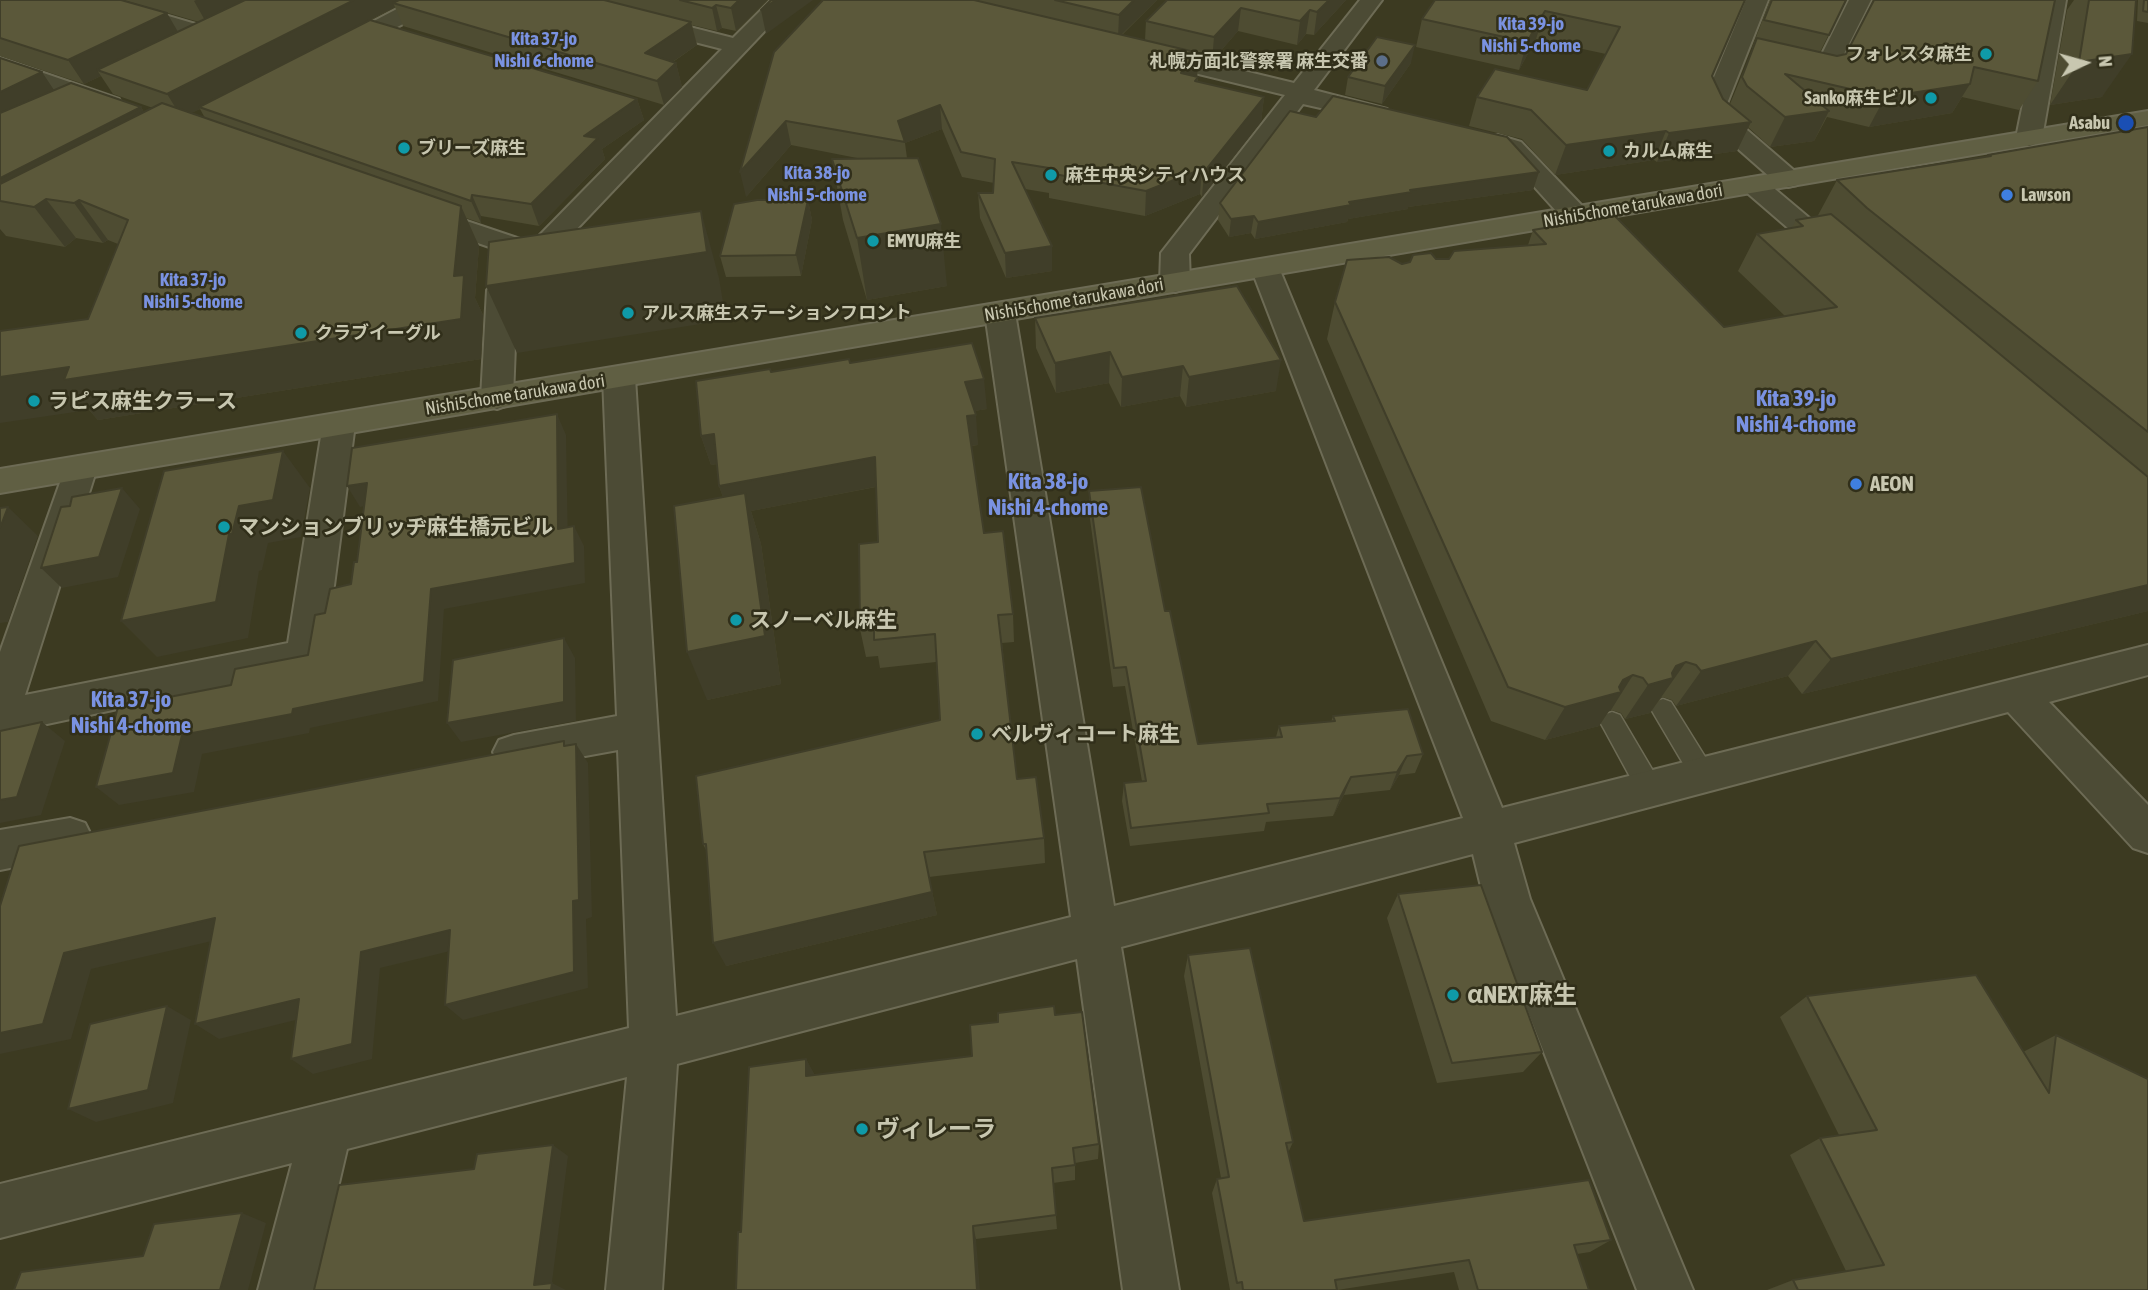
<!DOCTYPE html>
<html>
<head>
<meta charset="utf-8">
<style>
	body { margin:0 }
	#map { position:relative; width:2148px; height:1290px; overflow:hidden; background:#3c3a21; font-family:"Asap Condensed",sans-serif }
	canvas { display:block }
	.north { position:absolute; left:2050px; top:28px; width:70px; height:70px; -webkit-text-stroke:5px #312f1a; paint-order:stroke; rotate:85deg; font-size:19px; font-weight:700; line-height:28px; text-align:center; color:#c8c7b0 }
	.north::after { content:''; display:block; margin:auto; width:24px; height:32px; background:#c8c7b0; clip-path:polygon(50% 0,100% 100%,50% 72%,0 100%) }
</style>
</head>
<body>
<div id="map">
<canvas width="2148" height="1290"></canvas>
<div class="north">N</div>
</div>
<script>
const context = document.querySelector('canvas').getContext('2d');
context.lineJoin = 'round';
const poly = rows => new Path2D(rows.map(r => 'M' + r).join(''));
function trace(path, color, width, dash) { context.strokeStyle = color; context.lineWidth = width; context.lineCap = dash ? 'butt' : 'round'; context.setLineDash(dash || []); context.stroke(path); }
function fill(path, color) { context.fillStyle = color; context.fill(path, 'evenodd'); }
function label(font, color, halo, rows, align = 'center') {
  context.font = font + ' "Asap Condensed","Noto Sans JP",sans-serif'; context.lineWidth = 5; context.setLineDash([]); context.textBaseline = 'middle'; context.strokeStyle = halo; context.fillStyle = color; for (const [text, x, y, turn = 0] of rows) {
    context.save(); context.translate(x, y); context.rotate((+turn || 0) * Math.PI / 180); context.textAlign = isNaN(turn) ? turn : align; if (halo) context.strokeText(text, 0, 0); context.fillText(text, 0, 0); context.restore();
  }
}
const lane = poly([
	[1663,699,1671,702,1712,768,1715,775,1712,782,1703,786,1694,782,1655,716,1651,709,1655,702,1663,699],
	[1612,712,1620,715,1659,781,1662,789,1659,797,1650,800,1641,797,1604,729,1600,722,1604,715,1612,712]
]);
const street = poly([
	[79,0,114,0,216,30,219,35,216,40,208,42,200,40,82,5,79,0],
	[414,0,442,0,439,5,348,53,340,55,332,53,328,48,332,43,414,0],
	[547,0,584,0,733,38,771,0,794,0,517,292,513,398,508,405,497,409,486,405,481,398,487,290,518,257,415,221,411,215,415,209,425,207,532,243,722,49,550,5,547,0],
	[1360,0,1382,0,1314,90,1387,109,1390,114,1387,119,1378,121,1303,104,1189,254,1190,283,1185,289,1175,292,1165,289,1160,283,1161,253,1285,95,1141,60,1137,55,1141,50,1149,48,1294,83,1360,0],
	[1746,0,1768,0,1726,106,1732,117,1797,173,1801,179,1797,185,1788,187,1779,185,1712,126,1702,106,1746,0],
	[1849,0,1871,0,1831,80,1823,82,1787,73,1783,68,1787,63,1795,61,1816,66,1849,0],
	[2044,0,2066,0,2042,138,2038,143,2029,146,2020,143,2016,138,2044,0],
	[0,58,119,99,122,104,119,109,110,111,101,109,0,73,0,58],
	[1498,135,1521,142,1586,210,1590,216,1586,222,1576,224,1566,222,1503,152,1489,148,1485,143,1489,138,1498,135],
	[1754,177,1763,179,1845,248,1849,254,1845,260,1835,263,1825,260,1745,191,1741,185,1745,179,1754,177],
	[1265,259,1275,262,1279,268,1502,808,2148,645,2148,675,2049,702,2148,805,2148,853,2133,848,2008,712,1514,843,1530,899,1693,1290,1637,1290,1484,899,1473,854,1121,947,1179,1290,1123,1290,1077,959,677,1064,662,1290,606,1290,627,1077,347,1149,314,1290,258,1290,292,1163,0,1238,0,1184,629,1028,618,750,514,769,499,764,493,752,499,740,514,735,617,716,603,378,608,371,619,368,630,371,635,378,676,1016,1071,917,985,313,989,307,1000,304,1011,307,1015,313,1114,906,1463,818,1251,268,1255,262,1265,259],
	[339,413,351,416,355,424,325,655,320,666,0,734,0,652,68,460,80,456,92,460,97,468,25,695,288,643,323,424,327,416,339,413],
	[70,818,85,823,92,837,85,851,70,856,0,870,0,830,70,818]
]);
const secondary = poly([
	[2148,111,2148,125,0,493,0,469,2148,111]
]);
const wall = poly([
	[0,0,178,32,199,22,123,0,767,0,736,31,722,28,717,31,692,25,697,45,673,62,676,63,682,87,664,105,403,26,395,7,371,20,637,99,644,120,602,149,605,159,539,226,481,216,481,223,466,218,479,246,475,298,483,315,481,359,98,420,89,410,88,319,118,244,108,240,103,243,76,238,65,247,6,236,0,229,0,58,54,90,141,107,144,112,153,108,113,94,101,76,84,84,0,56],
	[200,109,205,118,191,113],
	[823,0,1157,0,1122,35,1145,40,1146,21,1167,0,1346,0,1314,35,1306,34,1297,45,1238,31,1212,61,1199,57,1197,77,1198,82,1264,97,1261,122,1202,197,1200,194,1145,216,1049,198,1049,193,1025,189,1052,246,1052,271,1006,278,980,218,978,193,993,193,994,183,962,177,942,129,905,143,907,158,947,286,867,300,843,220,832,159,862,159,791,145,746,197],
	[1745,0,1712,76,1723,99,1730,104,1753,48,1752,48,1770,0,1846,0,1820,52,1837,56,1846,54,1873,0,2038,81,2019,110,1962,97,1952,113,1869,127,1827,117,1814,141,1770,147,1748,127,1737,151,1657,162,1654,160,1555,175,1522,139,1469,126,1477,97,1587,90,1606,54,1536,39,1519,70,1416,47,1422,19],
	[2074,0,2136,0,2102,97,2050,105,2067,10],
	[2138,0,2148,0,2148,23,2137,21],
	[1411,63,1382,104,1345,95,1348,77],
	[2148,127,2148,611,1802,694,1788,676,1676,706,1672,700,1662,697,1650,713,1625,719,1621,713,1611,710,1609,711,1599,726,1545,740,1491,721,1327,339,1335,302,1402,264,1436,259,1449,259,1528,245,1533,230,1724,327,1785,316,1738,271,1757,234,1792,228,1796,220,1817,217,1837,180,1986,157,1988,155],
	[1539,172,1533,190,1408,207,1408,209,1348,219,1347,222,1255,239,1251,233,1229,237,1218,220,1220,203],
	[808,200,812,220,801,276,726,277,720,256],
	[1035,318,1276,391,1186,407,1180,396,1121,407,1109,383,1056,393,1036,348],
	[850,363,987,409,974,411,978,445,971,446,984,533,1013,614,1014,642,1002,643,1017,779,1044,838,1045,863,929,877,937,915,726,966,706,850,703,844,940,720,936,662,880,668,878,656,866,657,860,629,878,542,876,487,751,511,761,544,781,684,707,700,723,497,719,486,717,464,711,465,701,436,771,372],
	[1089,491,1165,611,1198,744,1276,737,1279,726,1331,722,1333,716,1423,754,1415,773,1399,775,1390,790,1344,795,1333,816,1266,822,1264,831,1130,846,1122,801,1124,783,1142,781,1125,686,1113,687,1089,512],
	[1398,894,1542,1052,1523,1072,1437,1083,1387,918],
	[1188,955,1293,1142,1288,1153,1304,1221,1611,1240,1590,1252,1577,1254,1589,1290,1459,1290,1454,1272,1337,1290,1230,1290,1212,1193,1217,1179,1221,1178,1184,976],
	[1807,996,2023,1052,2056,1035,2148,1290,1767,1290,1793,1280,1846,1271,1790,1155,1820,1138,1839,1135,1780,1017],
	[1055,1015,1099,1144,1098,1159,1075,1163,1075,1180,1053,1183,1057,1229,976,1239,741,1232,806,1059,814,1075,972,1056]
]);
const shadedWall = poly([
	[196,0,242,0,245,6,207,24,194,1],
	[354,0,409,0,393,3,395,7,201,108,199,107,200,109,182,118,167,94],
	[739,0,767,0,736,31,731,8],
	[776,0,813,0,766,34,761,10],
	[1134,0,1157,0,1118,38,1119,15],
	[1329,0,1346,0,1314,35,1317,12],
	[716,5,722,28,717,31,712,8],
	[1241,8,1238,31,1212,61,1214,37],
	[1310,10,1306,34,1297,45,1300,21],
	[1545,11,1536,39,1519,70,1527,42],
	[167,13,181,37,97,70,101,76,84,84,68,60],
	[691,22,697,45,652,76,645,53],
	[1415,45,1411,63,1382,104,1385,86],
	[1199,53,1197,77,1181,73],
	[2132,54,2102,97,2050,105,2079,62],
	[676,63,682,87,664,105,657,81],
	[42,72,58,96,0,124,0,92],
	[1970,84,1952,113,1869,127,1885,97],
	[1264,97,1261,122,1202,197,1204,172],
	[637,99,644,120,602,149,605,159,539,226,531,204,584,136],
	[940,105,942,129,905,143,898,121],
	[141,107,156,131,0,201,0,178],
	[1829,111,1814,141,1770,147,1785,117],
	[786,121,791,145,746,197,740,172],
	[1751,122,1737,151,1657,162,1669,133],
	[1666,131,1654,160,1555,175,1566,145],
	[1202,169,1200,194,1145,216,1146,191],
	[1539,172,1533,190,1408,207,1408,209,1348,219,1347,222,1255,239,1258,222,1410,190],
	[472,195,481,216,481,223,471,201],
	[46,199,76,238,65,247,34,207],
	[79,200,108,240,103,243,74,203],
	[808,200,812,220,801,276,796,255],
	[461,206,479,246,475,298,483,315,481,359,98,420,89,410,0,423,0,377,454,276],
	[701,211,719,278,726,320,517,353,486,286],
	[1254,216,1251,233,1229,237,1231,219],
	[941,224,947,286,867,300,857,238],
	[1052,246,1052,271,1006,278,1005,253],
	[1110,352,1109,383,1056,393,1055,363],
	[1281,360,1276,391,1186,407,1189,377],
	[1183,366,1180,396,1121,407,1122,377],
	[984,379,987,409,968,412,965,382],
	[557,414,566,435,568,549,558,529],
	[976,415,978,445,970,446,967,416],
	[714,434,724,463,711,465,701,436],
	[283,451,310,488,301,537,268,543,262,570,259,571,248,638,157,657,121,621,229,534,239,506],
	[875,457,880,486,751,511,761,544,781,684,707,700,687,652,729,515,719,486],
	[367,483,381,503,360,507,347,486],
	[122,488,140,509,118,577,62,588,41,568],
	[8,507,38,536,8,622,0,623,0,528],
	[574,526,584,546,585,583,444,609,438,701,310,728,309,733,202,754,194,792,119,805,96,787,182,735,293,709,431,589],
	[2148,585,2148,611,1802,694,1831,659],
	[564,638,575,658,576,721,461,742,447,723],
	[1816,641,1788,676,1676,706,1701,671],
	[1686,662,1650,713,1625,719,1648,685,1676,666],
	[1633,675,1611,710,1609,711,1599,726,1545,740,1565,707],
	[42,722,65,741,41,815,0,823,0,800],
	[576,744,588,763,592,917,586,919,588,988,463,1020,445,1005,573,901],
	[1407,756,1399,775,1390,790,1397,772],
	[1351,777,1344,795,1333,816,1340,798],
	[924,852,937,915,726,966,713,943],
	[215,918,238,935,91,969,71,1039,0,1054,0,1033,64,953],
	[450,930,467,947,380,968,372,1059,313,1074,291,1059,361,952],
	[299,999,320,1014,219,1039,195,1024],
	[167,1006,191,1020,173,1103,96,1122,68,1109],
	[806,1059,816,1077,806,1076],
	[553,1145,568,1156,551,1290,534,1285],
	[242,1213,266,1223,248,1290,220,1290],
	[973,1226,976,1239,980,1290,977,1290],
	[552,1283,566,1290,551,1290]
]);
const building = poly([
	[0,0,121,0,167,13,68,60,0,38,0,0],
	[245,0,354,0,167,94,97,70,245,0],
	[399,0,604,0,691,22,645,53,676,63,657,81,393,3,399,0],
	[680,0,739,0,731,8,716,5,712,8,680,0],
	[771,0,776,0,761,10,771,0],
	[823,0,974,0,1199,53,1181,73,1198,77,1195,81,1264,97,1204,172,1202,169,1146,191,1049,173,1049,168,1012,162,1052,246,1005,253,978,193,993,193,995,159,961,152,940,105,898,121,905,142,786,121,740,172,774,52,823,0],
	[1055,0,1134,0,1119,15,1055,0],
	[1167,0,1329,0,1317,12,1310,10,1300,21,1241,8,1214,37,1146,21,1167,0],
	[1435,0,1745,0,1712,76,1723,99,1751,122,1669,133,1666,131,1566,145,1531,110,1477,97,1495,69,1587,90,1620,27,1545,11,1527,42,1422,19,1435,0],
	[1772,0,1846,0,1829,35,1764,20,1772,0],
	[1874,0,2055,0,2038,81,1974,67,1970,84,1885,97,1785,74,1829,111,1785,117,1747,86,1742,77,1757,38,1837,56,1846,54,1874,0],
	[2089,0,2136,0,2132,54,2079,62,2089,0],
	[2144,0,2148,0,2148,12,2143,11,2144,0],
	[370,20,637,99,584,136,598,138,531,204,472,195,471,201,199,107,370,20],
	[1377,37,1415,45,1385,86,1348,77,1377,37],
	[0,58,42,72,0,92,0,58],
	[71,83,141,107,0,178,0,113,71,83],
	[1333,96,1507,137,1539,172,1410,190,1412,192,1349,202,1351,205,1258,222,1254,216,1231,219,1220,203,1290,111,1316,117,1333,96],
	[162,103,461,206,454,276,464,275,461,319,64,380,69,367,0,377,0,331,88,319,128,220,79,200,74,203,46,199,34,207,0,201,0,184,162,103],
	[2148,127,2148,432,1867,208,1837,180,1991,156,1988,155,2148,127],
	[918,158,941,224,857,238,832,159,918,158],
	[757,200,808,200,796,255,720,256,734,204,757,200],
	[701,211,707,252,486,286,489,242,701,211],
	[1831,214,2148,477,2148,585,1831,659,1816,641,1701,671,1696,665,1686,662,1676,666,1672,673,1673,678,1648,685,1643,678,1633,675,1623,680,1619,687,1621,692,1565,707,1508,687,1335,302,1347,260,1389,257,1402,264,1410,262,1413,255,1431,253,1436,259,1449,259,1454,251,1546,244,1533,230,1615,216,1724,327,1837,307,1757,234,1803,226,1796,220,1831,214],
	[1237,286,1281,360,1189,377,1183,366,1122,377,1110,352,1055,363,1035,318,1237,286],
	[972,343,984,379,965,382,976,415,967,416,984,533,1003,531,1013,614,998,615,1017,779,1036,777,1044,838,924,852,932,892,713,943,706,844,703,844,696,776,940,720,935,634,874,640,874,628,860,629,859,544,878,542,875,457,719,486,714,434,701,436,696,381,770,369,771,372,849,359,850,363,972,343],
	[557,414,558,529,574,526,575,563,431,589,424,682,293,709,292,714,182,735,173,773,96,787,118,707,231,685,235,669,308,655,315,615,325,613,330,589,351,584,354,562,357,562,367,483,347,486,352,448,557,414],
	[283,451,273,500,239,506,232,534,229,534,216,602,121,621,164,471,283,451],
	[1141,487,1165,611,1170,611,1198,744,1282,737,1279,726,1335,721,1333,716,1408,709,1423,754,1407,756,1397,772,1351,777,1340,798,1267,804,1269,813,1131,828,1124,783,1146,781,1126,667,1114,668,1089,491,1141,487],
	[122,488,99,557,41,568,61,507,70,506,72,497,122,488],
	[745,493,765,636,687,652,674,506,745,493],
	[8,507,0,528,0,508,8,507],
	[564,638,564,702,447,723,453,660,564,638],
	[42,722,17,797,0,800,0,731,42,722],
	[564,741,564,746,576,744,579,900,573,901,574,972,445,1005,450,930,361,952,352,1044,291,1059,299,999,195,1024,215,918,64,953,43,1024,0,1033,0,906,19,846,564,741],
	[1481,885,1542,1052,1452,1063,1398,894,1481,885],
	[1250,948,1293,1142,1286,1143,1304,1221,1589,1180,1611,1240,1574,1245,1589,1290,1478,1290,1469,1260,1335,1280,1337,1290,1243,1290,1242,1282,1237,1283,1217,1179,1229,1177,1188,955,1250,948],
	[1976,975,2049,1093,2056,1035,2148,1079,2148,1290,1798,1290,1793,1280,1884,1265,1820,1138,1877,1130,1807,996,1976,975],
	[167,1006,148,1090,68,1109,90,1024,167,1006],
	[1054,1006,1055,1015,1082,1012,1099,1144,1073,1148,1075,1165,1052,1168,1056,1215,973,1226,977,1290,736,1290,738,1232,741,1232,749,1067,806,1059,806,1076,972,1056,970,1025,998,1022,998,1013,1054,1006],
	[553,1145,534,1285,552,1283,551,1290,314,1290,339,1185,474,1169,477,1154,553,1145],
	[242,1213,220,1290,14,1290,21,1272,143,1256,154,1224,242,1213]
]);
const markers = [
	[1986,54,7,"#0f9aa8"],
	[1382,61,7,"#5c6f8a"],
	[1931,98,7,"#0f9aa8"],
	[2126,123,9,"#1a4fb4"],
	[404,148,7,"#0f9aa8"],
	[1609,151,7,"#0f9aa8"],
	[1051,175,7,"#0f9aa8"],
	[2007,195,7,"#3f7fe0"],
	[873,241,7,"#0f9aa8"],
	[628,313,7,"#0f9aa8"],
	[301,333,7,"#0f9aa8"],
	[34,401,7,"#0f9aa8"],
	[1856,484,7,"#3f7fe0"],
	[224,527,7,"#0f9aa8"],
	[736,620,7,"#0f9aa8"],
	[977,734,7,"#0f9aa8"],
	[1453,995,7,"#0f9aa8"],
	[862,1129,7,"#0f9aa8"]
];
const farPoinames = [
	["フォレスタ麻生",1972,54,"right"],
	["札幌方面北警察署 麻生交番",1368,61,"right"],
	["Sanko麻生ビル",1917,98,"right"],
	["Asabu",2110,123,"right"],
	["ブリーズ麻生",418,148],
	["カルム麻生",1623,151],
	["麻生中央シティハウス",1065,175],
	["Lawson",2021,195],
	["EMYU麻生",887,241],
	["アルス麻生ステーションフロント",642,313],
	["クラブイーグル",315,333]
];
const farStreetnames = [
	["Nishi5chome tarukawa dori",1633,206,-10],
	["Nishi5chome tarukawa dori",1074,300,-10],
	["Nishi5chome tarukawa dori",515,395,-9]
];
const farNeighbourhoodnames = [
	["Kita 39-jo",1531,24],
	["Nishi 5-chome",1531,46],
	["Kita 37-jo",544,39],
	["Nishi 6-chome",544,61],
	["Kita 38-jo",817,173],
	["Nishi 5-chome",817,195],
	["Kita 37-jo",193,280],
	["Nishi 5-chome",193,302]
];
const poiNames = [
	["ラピス麻生クラース",48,401],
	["AEON",1870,484],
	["マンションブリッヂ麻生橋元ビル",238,527],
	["スノーベル麻生",750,620],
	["ベルヴィコート麻生",991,734]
];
const neighbourhoodNames = [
	["Kita 39-jo",1796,399],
	["Nishi 4-chome",1796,425],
	["Kita 38-jo",1048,482],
	["Nishi 4-chome",1048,508],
	["Kita 37-jo",131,700],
	["Nishi 4-chome",131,726]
];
const nearPoinames = [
	["αNEXT麻生",1467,995],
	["ヴィレーラ",876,1129]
];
trace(lane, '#6d6b55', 3);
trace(street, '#6d6b55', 4);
trace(secondary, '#6d6b55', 4);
fill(lane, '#4c4b35');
fill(street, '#4c4b35');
fill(secondary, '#605f43');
fill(wall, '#4e4c32');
fill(shadedWall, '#403e29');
fill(building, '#5b583a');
trace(building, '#403e29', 2);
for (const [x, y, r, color] of markers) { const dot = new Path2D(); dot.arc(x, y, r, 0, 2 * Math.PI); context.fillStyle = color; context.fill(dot); trace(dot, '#312f1a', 2.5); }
label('bold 18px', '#c8c7b0', '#312f1a', farPoinames, 'left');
label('18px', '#c8c7b0', '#312f1a', farStreetnames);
label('bold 19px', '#7a92e1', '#312f1a', farNeighbourhoodnames);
label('bold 21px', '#c8c7b0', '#312f1a', poiNames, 'left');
label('bold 23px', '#7a92e1', '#312f1a', neighbourhoodNames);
label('bold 24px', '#c8c7b0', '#312f1a', nearPoinames, 'left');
</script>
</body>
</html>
